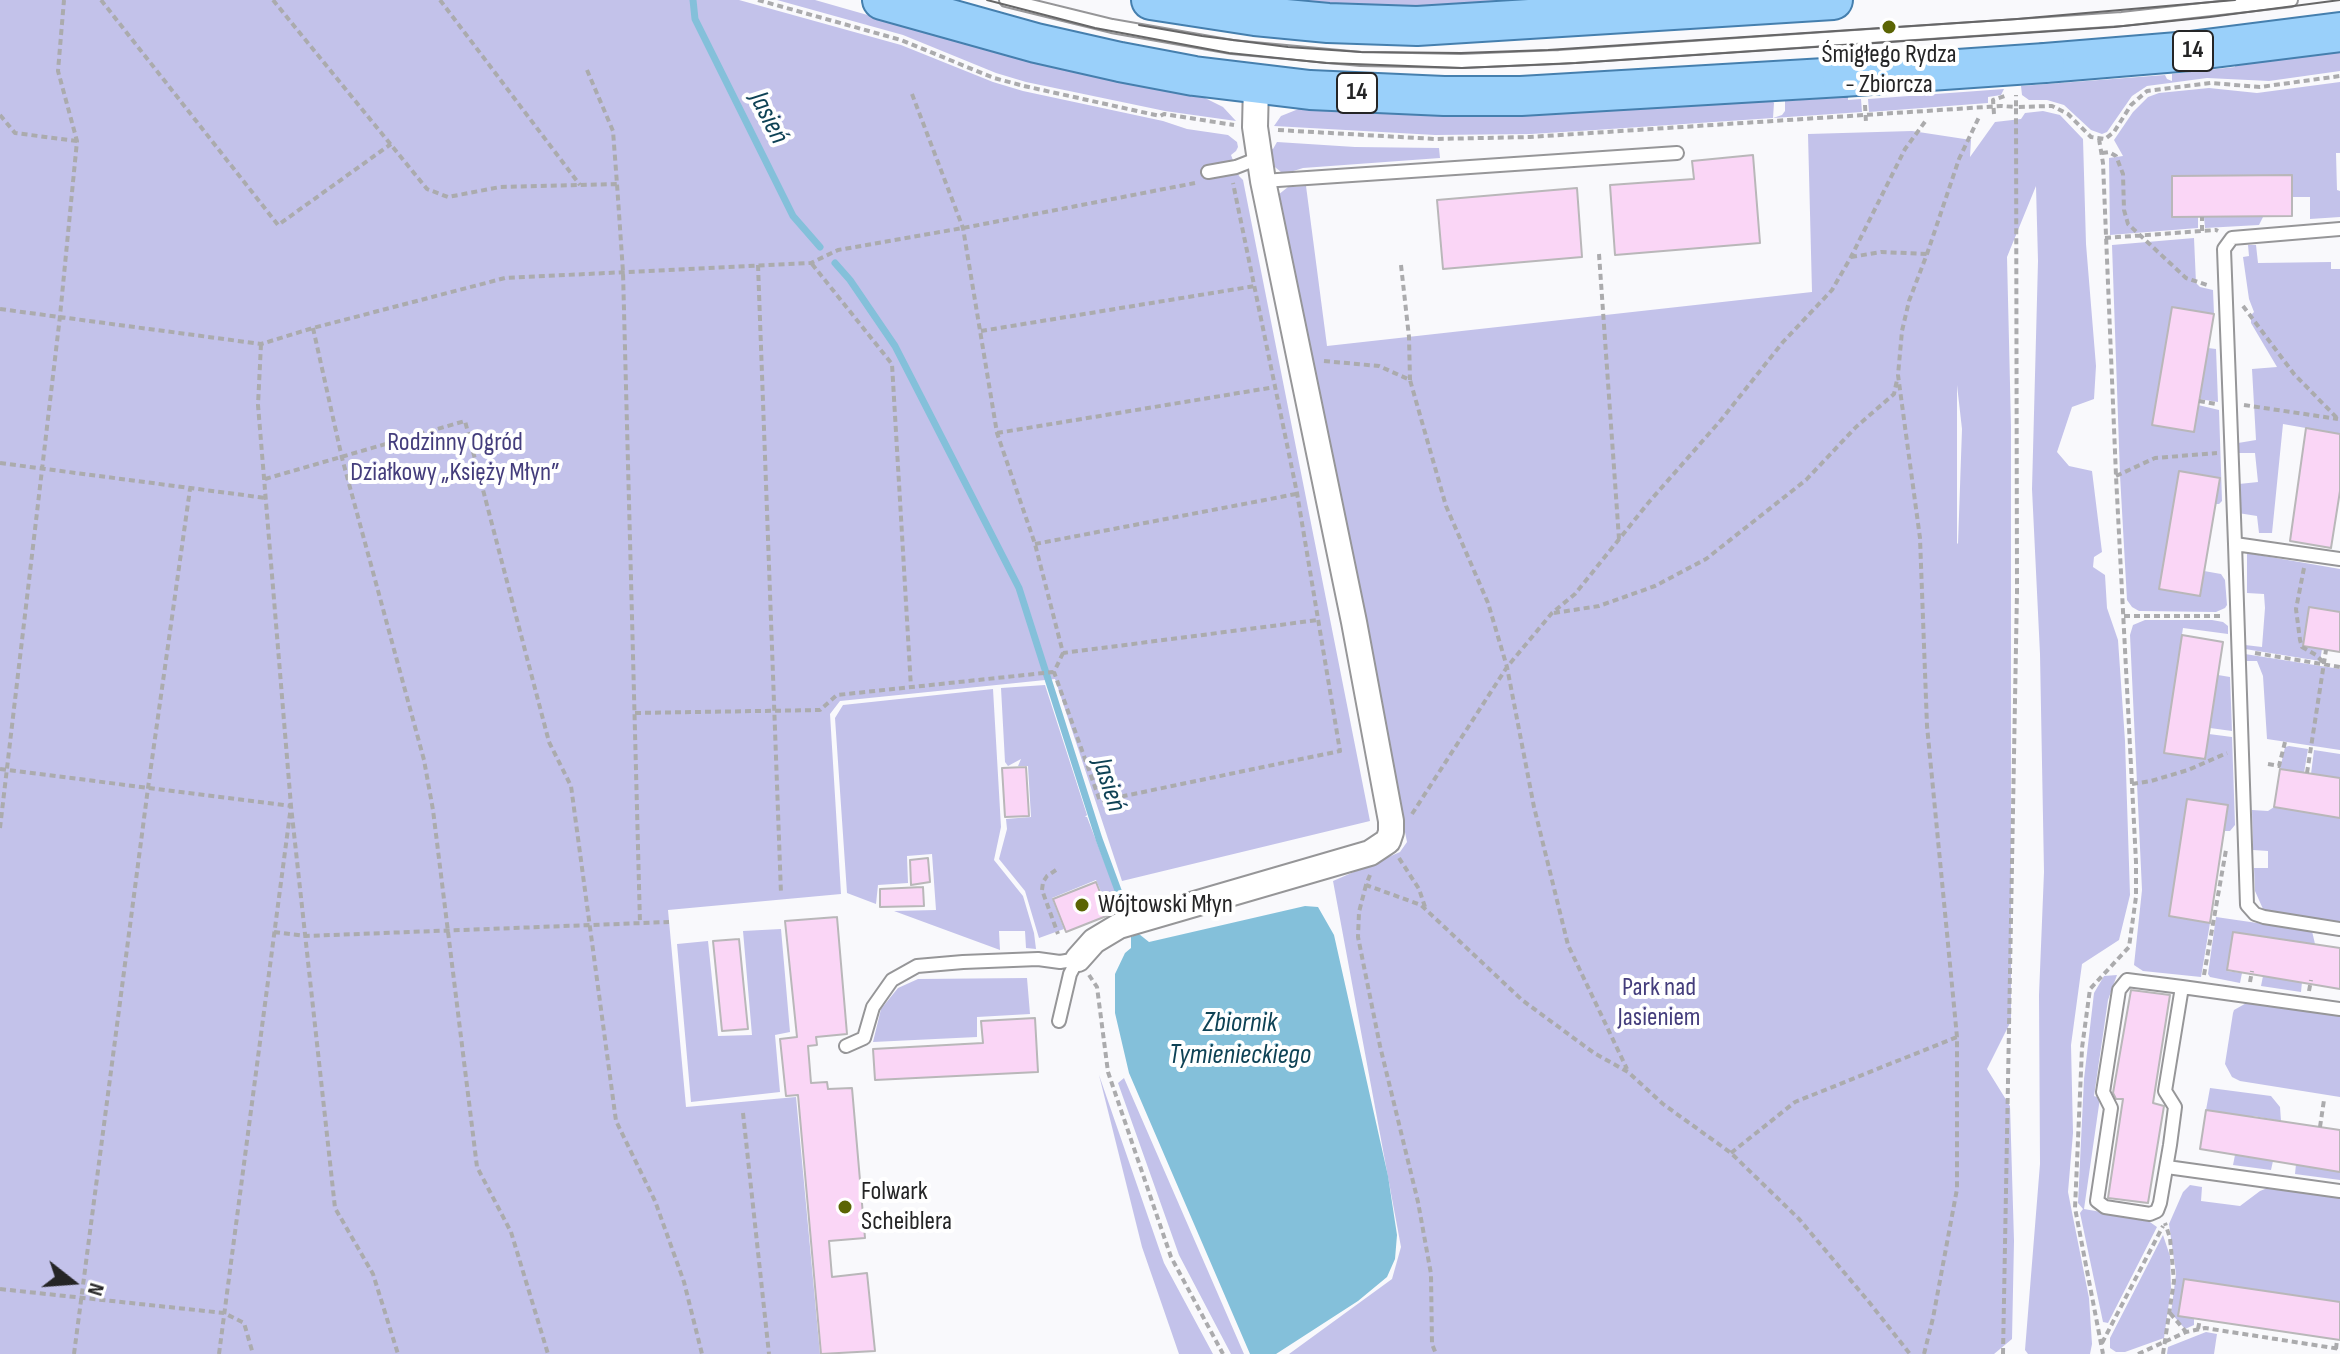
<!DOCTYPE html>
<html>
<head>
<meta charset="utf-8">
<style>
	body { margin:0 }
	#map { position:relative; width:2340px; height:1354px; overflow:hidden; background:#f9f9fc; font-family:"Sofia Sans Condensed",sans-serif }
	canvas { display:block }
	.north { position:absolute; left:32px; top:1242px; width:80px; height:80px; -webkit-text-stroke:6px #fff; paint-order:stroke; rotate:107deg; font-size:22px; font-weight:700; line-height:32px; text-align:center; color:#252526 }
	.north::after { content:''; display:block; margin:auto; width:28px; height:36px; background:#252526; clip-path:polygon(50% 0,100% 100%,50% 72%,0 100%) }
</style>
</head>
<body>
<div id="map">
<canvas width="2340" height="1354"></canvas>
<div class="north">N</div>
</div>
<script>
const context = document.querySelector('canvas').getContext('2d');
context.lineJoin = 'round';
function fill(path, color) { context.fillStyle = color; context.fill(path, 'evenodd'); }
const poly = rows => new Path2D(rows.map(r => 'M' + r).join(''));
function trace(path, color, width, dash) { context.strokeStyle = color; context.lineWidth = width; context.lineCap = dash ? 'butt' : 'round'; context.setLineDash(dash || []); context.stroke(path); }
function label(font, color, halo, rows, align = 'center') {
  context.font = font + ' "Sofia Sans Condensed",sans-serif'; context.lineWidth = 8; context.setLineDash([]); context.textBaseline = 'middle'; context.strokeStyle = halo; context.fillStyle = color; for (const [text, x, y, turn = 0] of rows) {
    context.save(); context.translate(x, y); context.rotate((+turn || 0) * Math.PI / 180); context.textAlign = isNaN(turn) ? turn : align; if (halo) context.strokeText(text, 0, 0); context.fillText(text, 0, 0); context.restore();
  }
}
const green = poly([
	[0,0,739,0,901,45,993,82,1023,91,1163,121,1187,129,1228,135,1237,142,1238,147,1236,151,1231,155,1239,176,1243,180,1370,821,1122,881,1055,679,840,701,830,714,841,894,668,910,686,1107,796,1097,820,1354,0,1354],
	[777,0,815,0,934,34,1199,95,1223,107,1236,121,1165,111,1026,82,996,73,903,35],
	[1279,0,1577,0,1437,8,1371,7],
	[2340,49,2340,71,2269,81,2207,78,2147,86,2132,96,2107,132,2102,134,2091,130,2064,105,2047,100,2029,100,2022,95,2021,86,2165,75,2167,79,2172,81,2172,74,2235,67,2235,65,2258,60],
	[2340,82,2340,153,2336,153,2337,190,2340,191,2340,217,2310,219,2310,197,2292,197,2291,175,2172,176,2172,217,2198,217,2198,228,2110,235,2109,158,2123,156,2114,140,2133,112,2148,97,2159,93,2209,88,2257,93,2272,91],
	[2004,89,2001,95,1988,97,1988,103,1869,112,1868,99],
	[1848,97,1848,100,1861,99,1862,112,1595,130,1531,134,1435,135,1274,126,1281,116,1301,108,1494,115,1772,100,1774,103,1773,118,1782,115,1785,111,1785,101],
	[2043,111,2060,115,2083,139,2086,244,2096,366,2094,399,2072,407,2057,452,2069,466,2092,471,2102,552,2094,557,2093,567,2105,575,2107,608,2118,640,2125,741,2130,895,2119,940,2082,964,2071,1045,2073,1133,2068,1192,2089,1298,2092,1344,2090,1354,2028,1354,2025,1350,2040,1164,2039,995,2044,872,2040,654,2032,489,2038,261,2036,186,2007,257,2011,426,2011,1021,1987,1069,2010,1106,2014,1241,2012,1339,1994,1354,1289,1354,1392,1279,1401,1247,1333,881,1400,852,1407,842,1278,195,1288,187,1306,186,1327,346,1812,292,1808,134,1912,131,1971,140,1970,157,1995,122,2021,119,2025,113],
	[1957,385,1962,429,1958,544,1957,543],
	[1277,142,1355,147,1439,148,1440,158,1303,168,1287,173,1281,172,1270,163,1267,148,1273,149],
	[2204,217,2263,217,2259,225,2205,228],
	[2194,238,2196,283,2200,287,2213,290,2214,314,2172,307,2152,424,2198,405,2219,410,2222,501,2219,504,2215,504,2219,478,2179,472,2159,589,2204,571,2221,574,2225,580,2227,605,2225,608,2216,612,2139,611,2132,607,2127,600,2120,475,2112,245],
	[2248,245,2256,245,2258,263,2331,262,2331,269,2340,269,2340,434,2283,424,2272,533,2259,533,2257,516,2238,513,2239,484,2258,482,2255,453,2238,453,2238,443,2256,440,2252,369,2277,367,2251,323,2251,315,2254,312,2249,299,2243,257,2249,256],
	[2208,348,2216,349,2218,402,2199,399],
	[2247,553,2340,569,2340,612,2309,607,2322,649,2320,661,2245,649,2245,645,2262,647,2265,608,2264,594,2247,593],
	[2145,620,2212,620,2223,622,2228,626,2228,634,2183,628,2164,752,2205,759,2209,734,2232,737,2235,825,2230,831,2224,831,2228,805,2187,799,2169,916,2210,923,2201,977,2143,971,2134,965,2142,890,2130,635,2133,625],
	[2245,654,2340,669,2340,750,2267,739,2263,676,2257,661,2245,661],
	[2218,675,2230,677,2232,731,2210,728],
	[1045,685,1087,815,1085,817,1087,817,1122,908,1110,913,1096,880,1052,898,1064,929,1039,938,1025,891,999,859,1007,829,1006,819,1031,817,1028,766,1018,766,1021,759,1008,766,1005,762,1001,688],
	[993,689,1001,827,994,860,1023,896,1034,933,1036,949,1026,948,1025,931,999,931,1000,950,894,911,936,910,932,854,907,856,908,883,878,885,876,904,847,893,835,718,843,705],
	[2289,746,2308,749,2304,773,2280,769,2285,747],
	[2314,750,2340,754,2340,779,2311,774],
	[2274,807,2340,818,2340,924,2274,915,2263,909,2255,891,2254,868,2268,868,2268,851,2253,850,2252,810,2268,811],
	[2216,917,2312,931,2315,944,2233,932,2227,971,2242,973,2240,983,2210,977,2208,974],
	[781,929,790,1032,775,1035,780,1092,691,1102,677,944,708,941,718,1036,752,1035,743,931],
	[2117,975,2108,1000,2094,1096,2100,1098,2084,1209,2147,1220,2157,1227,2108,1323,2103,1322,2080,1213,2083,1209,2078,1203,2084,1079,2094,993,2104,976],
	[2263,976,2302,982,2301,992,2261,986],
	[1027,978,1030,1014,977,1017,977,1037,873,1042,881,1009,898,988,918,979],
	[2250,1001,2340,1015,2340,1097,2240,1081,2232,1077,2225,1064,2233,1013,2234,1010],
	[1099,1075,1164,1263,1213,1354,1179,1354,1142,1247],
	[1124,1078,1244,1354,1231,1354,1179,1255,1118,1083],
	[2210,1088,2271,1096,2280,1107,2281,1121,2253,1116,2252,1120,2240,1118,2240,1115,2206,1110],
	[2235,1155,2273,1161,2271,1170,2233,1165],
	[2296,1164,2340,1172,2340,1180,2295,1174],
	[2190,1185,2202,1187,2201,1201,2240,1206,2260,1191,2270,1187,2340,1197,2340,1302,2184,1279,2178,1316,2194,1318,2194,1325,2185,1329,2171,1313,2176,1274,2169,1224,2183,1192],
	[2163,1235,2170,1256,2171,1288,2164,1338,2125,1352,2116,1352,2110,1348,2110,1338],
	[2206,1332,2217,1334,2214,1354,2167,1354,2168,1347]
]);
const water = poly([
	[1305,906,1318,907,1334,935,1388,1176,1397,1235,1395,1259,1387,1277,1358,1301,1276,1354,1250,1354,1129,1073,1115,1013,1115,974,1125,953,1131,948,1131,937,1135,935,1139,934,1149,942]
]);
const stream = poly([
	[693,0,695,19,793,216,820,247],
	[835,263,850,280,895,346,1019,588,1099,839,1129,920]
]);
const building = poly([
	[1753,155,1760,243,1615,255,1610,185,1694,179,1692,161,1753,155],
	[2292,175,2292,216,2172,217,2172,176,2292,175],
	[1577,188,1582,257,1443,269,1437,200,1577,188],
	[2172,307,2214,314,2194,432,2152,425,2172,307],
	[2306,428,2340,434,2340,491,2331,548,2290,541,2306,428],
	[2179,471,2220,478,2200,596,2159,589,2179,471],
	[2309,607,2340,612,2340,652,2303,646,2309,607],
	[2182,635,2223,642,2205,759,2164,753,2182,635],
	[1026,767,1029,816,1005,817,1002,768,1026,767],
	[2280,769,2340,778,2340,818,2274,807,2280,769],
	[2187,799,2228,805,2210,923,2169,916,2187,799],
	[928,858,930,882,911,885,910,860,928,858],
	[1096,882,1109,915,1066,932,1053,899,1096,882],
	[923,887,924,906,880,907,880,889,923,887],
	[837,917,847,1034,816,1037,817,1045,808,1046,811,1083,827,1082,828,1089,852,1088,865,1238,829,1241,832,1277,867,1273,875,1351,821,1354,798,1095,786,1096,780,1039,797,1037,785,921,837,917],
	[2233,932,2340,948,2340,989,2227,970,2233,932],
	[739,939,748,1029,722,1031,713,941,739,939],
	[2131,990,2170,995,2153,1103,2164,1106,2148,1203,2108,1198,2123,1099,2116,1099,2113,1093,2131,990],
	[1035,1018,1038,1072,875,1080,873,1049,983,1043,981,1021,1035,1018],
	[2206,1110,2340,1130,2340,1172,2200,1149,2206,1110],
	[2184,1279,2340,1302,2340,1340,2178,1316,2184,1279]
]);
const path = poly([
	[101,0,278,225,391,144],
	[273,0,427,189,448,197,500,187,617,184],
	[440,0,580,185],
	[758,0,901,40,994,78,1024,86,1160,116,1164,114,1234,125],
	[587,70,613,131,617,184,623,272,640,924],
	[912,94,963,228,997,433,1035,544,1063,653,1318,620],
	[1865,105,1866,123],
	[1994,114,1993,100,2005,96],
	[0,115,15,133,77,141],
	[1278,130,1435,139,1530,137,2001,106,2016,107,2016,95],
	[2099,139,2103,163,2116,476,2136,862,2136,897,2129,947,2090,989,2082,1048,2075,1208,2103,1354],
	[2102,153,2109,152,2116,156,2123,174,2124,210,2128,224,2186,278,2210,286],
	[2202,231,2202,217],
	[2105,238,2216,230,2218,231],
	[1599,254,1619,539],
	[1851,257,1881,252,1927,254],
	[812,264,892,364,911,688],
	[758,265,781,894],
	[1401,265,1409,337,1410,380],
	[2243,306,2294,374,2338,419],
	[0,309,261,344,313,328,505,278,811,263,838,250,963,228,1195,183],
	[313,328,342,458,424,760,433,810,477,1167,511,1232,548,1354],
	[981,331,1255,286],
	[1324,361,1379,366,1410,380,1446,506,1488,603,1507,667,1534,807,1568,945,1627,1069],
	[2199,401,2216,404],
	[2244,405,2338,419],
	[997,433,1275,387],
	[0,463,266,498],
	[2116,476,2155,458,2217,453],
	[265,479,465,421,549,742,571,786,616,1121,655,1201,684,1282,702,1354],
	[1035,544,1296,494],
	[2304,568,2296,609,2300,640,2302,647,2316,655,2323,662],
	[1554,613,1599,606,1655,586,1706,559,1806,480,1856,427,1894,394,1897,380],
	[2124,616,2223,616],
	[1063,653,1054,672,1100,801,1340,751,1297,493,1233,183],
	[2255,653,2340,667],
	[635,713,820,710,837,695,1053,672],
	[2268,764,2279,766,2285,742],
	[0,769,291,806,335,1208,373,1274,398,1354],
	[2307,773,2326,650],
	[2132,784,2151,781,2188,770,2227,753],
	[1412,814,1507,667,1552,613,1575,594,1649,502,1721,420,1783,342,1832,290,1851,257,1905,149,1927,119],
	[0,828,60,316,77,141,58,71,64,0],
	[1399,858,1419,889,1425,907],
	[1056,870,1047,876,1043,882,1042,890,1058,934],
	[1370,875,1366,885,1421,905,1522,1000,1594,1053,1628,1072,1663,1104,1731,1153,1799,1219,1869,1302,1910,1354],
	[1366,885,1359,912,1358,937,1380,1046,1418,1202,1431,1274,1432,1344,1436,1354],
	[274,932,306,936,669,922],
	[1089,975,1097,987,1108,1072,1171,1257,1223,1354],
	[2204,975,2226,850],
	[2250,982,2252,971],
	[2309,991,2311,980],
	[743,1113,769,1354],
	[2320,1127,2324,1100],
	[1731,1153,1795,1102,1957,1037],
	[0,1289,224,1313,244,1323,253,1354],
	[2170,1313,2186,1332],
	[2198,1329,2200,1319],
	[2102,1343,2163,1226],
	[2336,1349,2337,1340],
	[74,1354,148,788,190,489],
	[219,1354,291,806,258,405,261,344],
	[1924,1354,1933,1318,1957,1189,1957,1037,1927,726,1920,538,1898,375,1902,331,1909,301,1927,254,1959,159,1980,115],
	[2003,1354,2017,592,2016,107,2052,106,2068,114,2091,137,2105,139,2114,132,2131,105,2147,91,2211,83,2260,87,2340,76],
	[2138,1354,2186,1332,2205,1328,2340,1349],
	[2163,1354,2174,1281,2170,1238,2165,1223]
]);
const service = poly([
	[1006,0,1112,26,1232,47,1361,59,1461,61,1559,57,2122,19,2291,0],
	[1208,172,1236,167,1259,158],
	[1263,181,1677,153],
	[2235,544,2224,249,2232,238,2340,229],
	[2340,559,2235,544,2247,905,2255,914,2264,917,2340,929],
	[2127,980,2182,987,2165,1091,2175,1107,2170,1145,2160,1203,2157,1211,2150,1214,2105,1207,2097,1201,2111,1108,2103,1092,2119,990,2127,980],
	[2182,987,2340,1009],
	[1059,1021,1070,974,1078,959],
	[846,1046,864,1038,873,1007,892,980,917,966,963,962,1038,959,1060,962,1078,959],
	[2167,1167,2340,1191]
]);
const minor = poly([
	[1078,959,1094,941,1119,926,1370,853,1388,841,1391,832,1391,821,1354,622,1263,181,1255,127,1256,84]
]);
const primary = poly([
	[882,0,1036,43,1120,62,1194,76,1310,90,1444,96,1521,96,1842,77],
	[1151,0,1255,16,1328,23,1417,26,1833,0],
	[2045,63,2190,51,2340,32]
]);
const tram = poly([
	[987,0,1095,28,1229,53,1326,63,1462,68,1576,63,2114,27,2210,17,2340,0],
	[1139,25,1202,36,1288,47,1361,52,1461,53,1548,50,2017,19,2235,0]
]);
const primaryBridge = poly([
	[1842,77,2045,63]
]);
const markers = [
	[1889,27,8,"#5b6403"],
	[1082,905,8,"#5b6403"],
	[845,1207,8,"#5b6403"]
];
const shields = [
	[2193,51,40],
	[1357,93,40]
];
const shieldNames = [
	["14",2193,51],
	["14",1357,93]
];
const poiNames = [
	["Śmigłego Rydza",1889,55,"center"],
	["- Zbiorcza",1889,85,"center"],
	["Wójtowski Młyn",1098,905],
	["Folwark",861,1192],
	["Scheiblera",861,1222]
];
const parkNames = [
	["Rodzinny Ogród",455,443],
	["Działkowy „Księży Młyn”",455,473],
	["Park nad",1659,988],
	["Jasieniem",1659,1018]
];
const waterNames = [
	["Jasień",768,118,63],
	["Jasień",1108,785,72],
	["Zbiornik",1240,1024],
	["Tymienieckiego",1240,1056]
];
fill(green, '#c3c2ea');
fill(water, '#84c0da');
trace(stream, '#84c0da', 7);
fill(building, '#fad6f6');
trace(building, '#b9b7b9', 2);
trace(service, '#969698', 16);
trace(minor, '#969698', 28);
trace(primary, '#457fae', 42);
trace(path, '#ababad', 4, [6, 4]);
trace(service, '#fff', 12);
trace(minor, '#fff', 24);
trace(primary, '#9ad0fa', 38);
trace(tram, '#666667', 2);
trace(primaryBridge, '#457fae', 42, []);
trace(primaryBridge, '#9ad0fa', 38);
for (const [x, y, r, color] of markers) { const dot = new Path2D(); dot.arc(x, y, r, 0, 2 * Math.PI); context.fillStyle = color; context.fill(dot); trace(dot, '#fff', 3); }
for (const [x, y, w] of shields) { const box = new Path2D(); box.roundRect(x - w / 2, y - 20, w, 40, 6); context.fillStyle = '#fff'; context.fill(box); trace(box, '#252526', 2); }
label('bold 24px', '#252526', null, shieldNames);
label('26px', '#252526', '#fff', poiNames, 'left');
label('26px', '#443d7c', '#fff', parkNames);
label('italic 28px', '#0e4255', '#fff', waterNames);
</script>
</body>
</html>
